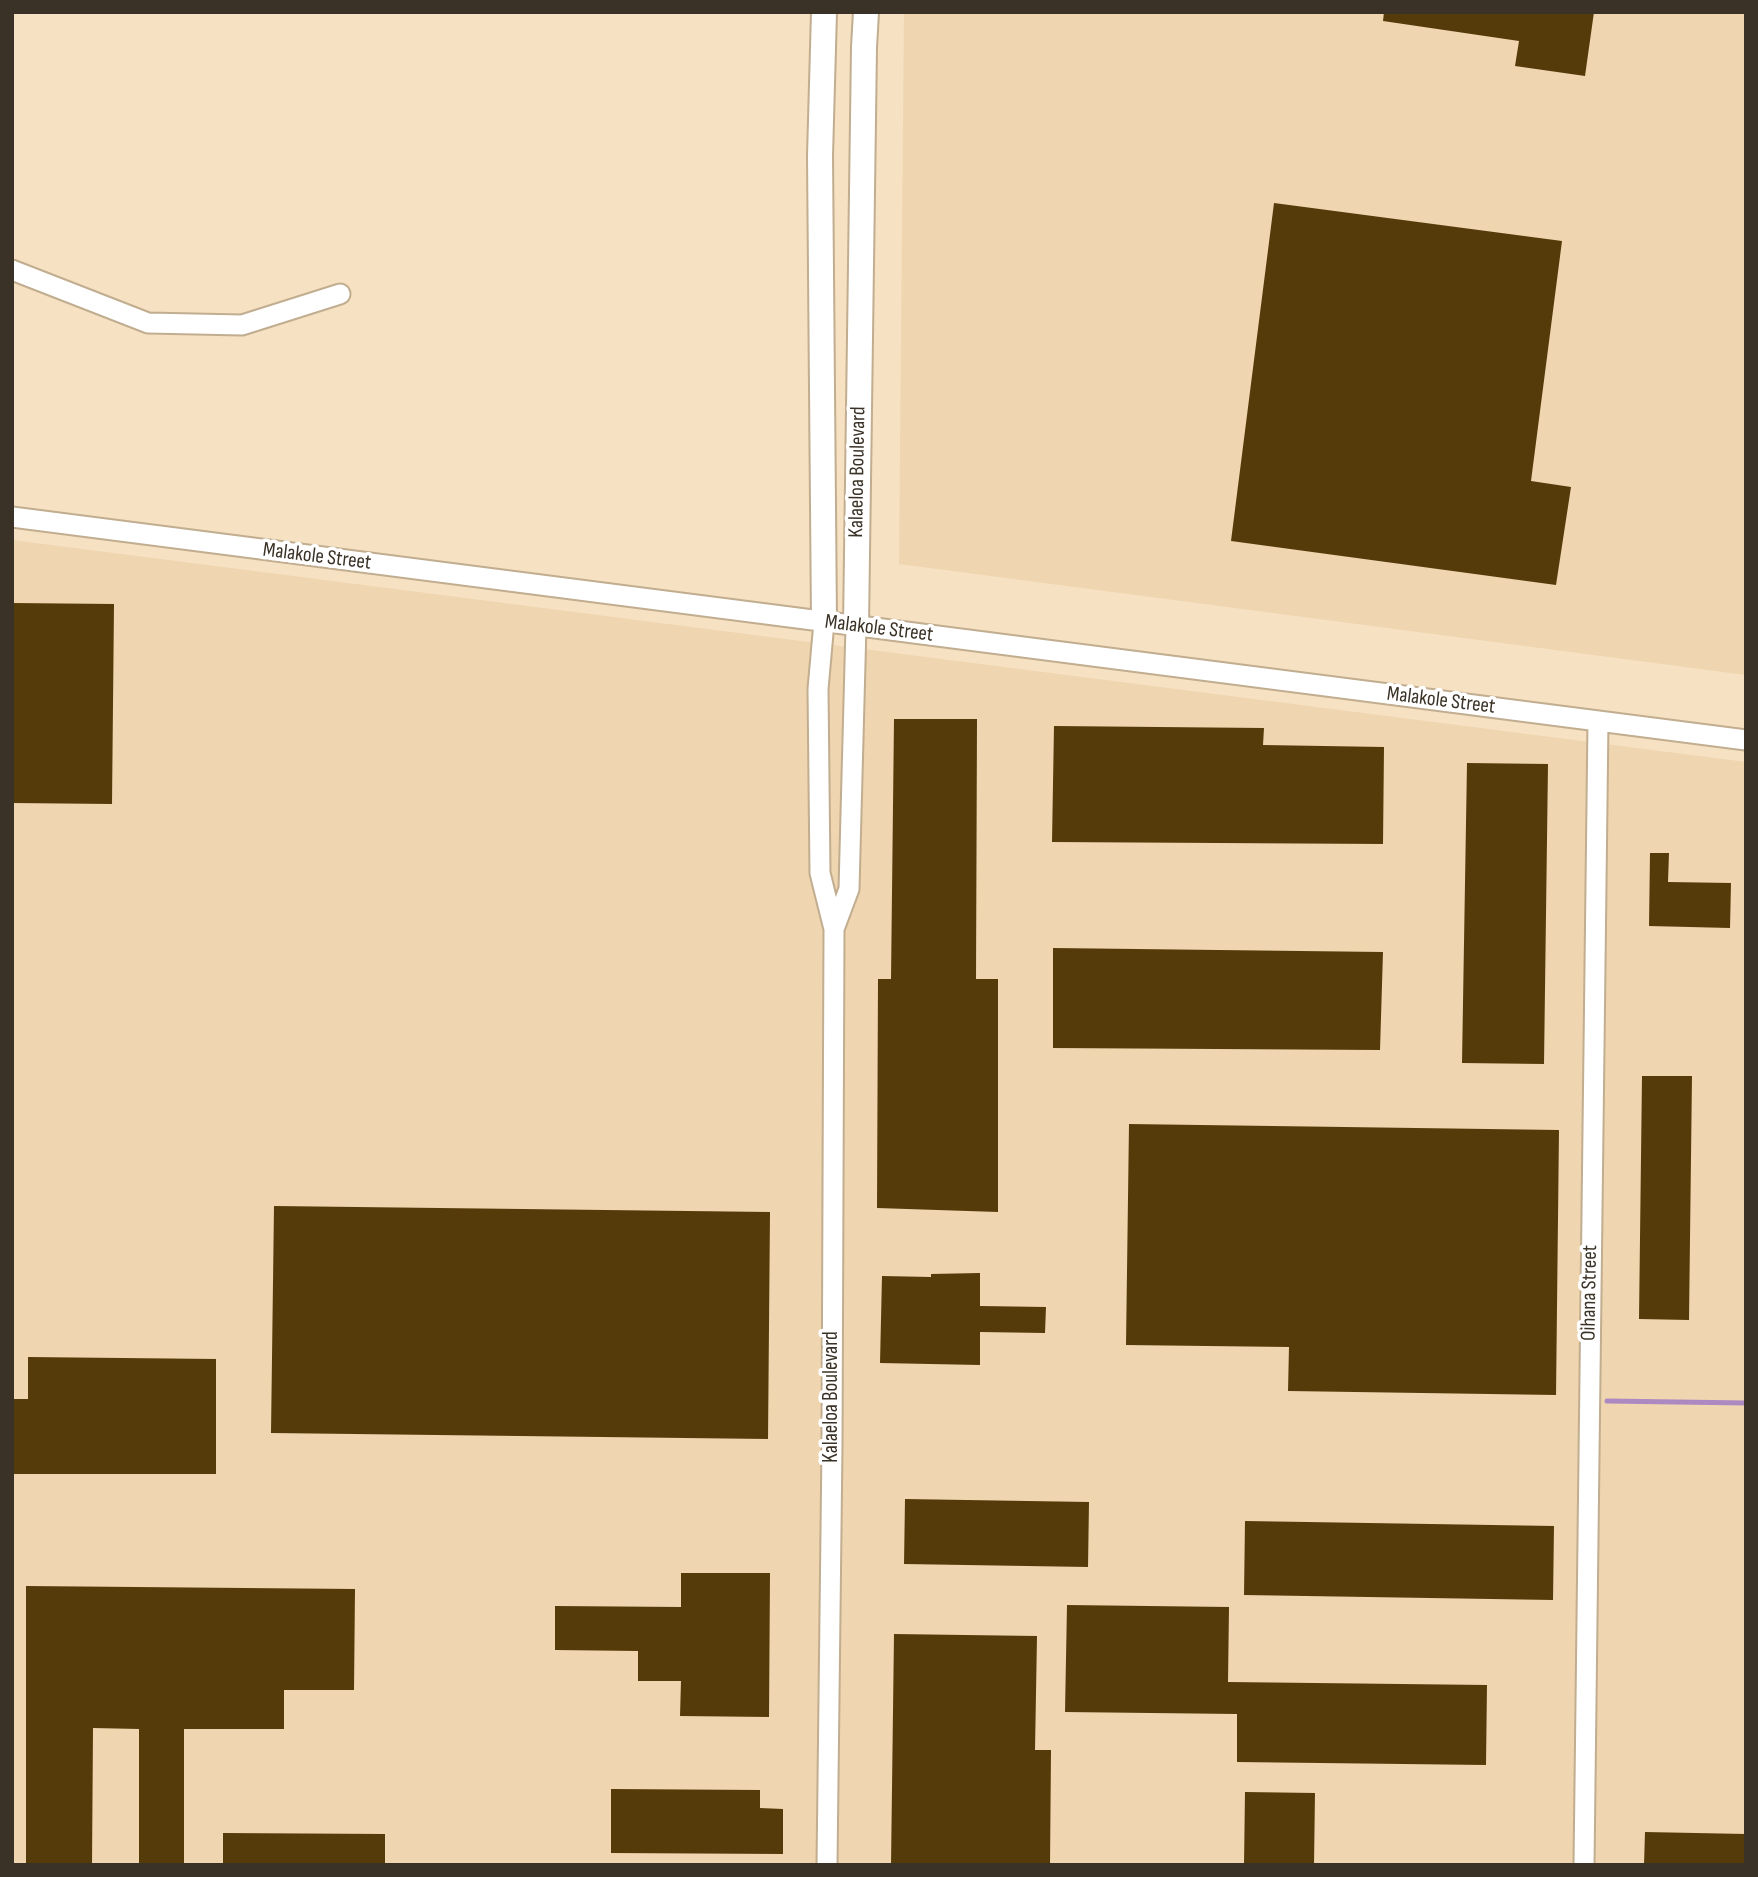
<!DOCTYPE html>
<html>
<head>
<meta charset="utf-8">
<style>
	body { margin:0 }
	#map { position:relative; width:1758px; height:1877px; overflow:hidden; background:#f6e1c2; font-family:"Sofia Sans Condensed",sans-serif }
	canvas { display:block }
	.frame { position:absolute; inset:0; border:14px solid #3a3226; pointer-events:none }
</style>
</head>
<body>
<div id="map">
<canvas width="1758" height="1877"></canvas>
<div class="frame"></div>
</div>
<script>
const context = document.querySelector('canvas').getContext('2d');
context.lineJoin = 'round';
function fill(path, color) { context.fillStyle = color; context.fill(path, 'evenodd'); }
const poly = rows => new Path2D(rows.map(r => 'M' + r).join(''));
function trace(path, color, width, dash) { context.strokeStyle = color; context.lineWidth = width; context.lineCap = dash ? 'butt' : 'round'; context.setLineDash(dash || []); context.stroke(path); }
function label(font, color, halo, rows, align = 'center') {
  context.font = font + ' "Sofia Sans Condensed",sans-serif'; context.lineWidth = 7; context.setLineDash([]); context.textBaseline = 'middle'; context.strokeStyle = halo; context.fillStyle = color; for (const [text, x, y, turn = 0] of rows) {
    context.save(); context.translate(x, y); context.rotate((+turn || 0) * Math.PI / 180); context.textAlign = isNaN(turn) ? turn : align; if (halo) context.strokeText(text, 0, 0); context.fillText(text, 0, 0); context.restore();
  }
}
const built = poly([
	[904,12,1746,12,1746,675,899,564],
	[12,540,1746,762,1746,1865,12,1865]
]);
const stream = poly([
	[1607,1401,1746,1403]
]);
const building = poly([
	[1384,12,1594,12,1585,76,1515,66,1519,41,1383,21],
	[1274,203,1562,241,1531,481,1571,487,1556,585,1231,541],
	[12,603,114,604,112,804,12,803],
	[894,719,977,719,976,979,998,979,998,1212,877,1208,878,979,891,979],
	[1054,726,1264,728,1263,745,1384,747,1383,844,1052,842],
	[1467,763,1548,764,1544,1064,1462,1063],
	[1650,853,1669,853,1668,882,1731,883,1730,928,1649,926],
	[1053,948,1383,952,1380,1050,1053,1048],
	[1642,1076,1692,1076,1689,1320,1639,1319],
	[1129,1124,1559,1130,1556,1395,1288,1391,1289,1347,1126,1345],
	[274,1206,770,1212,768,1439,271,1433],
	[980,1273,980,1306,1046,1307,1045,1333,980,1332,980,1365,880,1363,882,1276,931,1277,931,1274],
	[28,1357,216,1359,216,1474,12,1474,12,1399,28,1399],
	[905,1499,1089,1502,1088,1567,904,1564],
	[1245,1521,1554,1526,1553,1600,1244,1595],
	[681,1573,770,1573,769,1717,680,1716,681,1681,638,1681,638,1651,555,1650,555,1606,681,1607],
	[26,1586,355,1589,354,1690,284,1690,284,1729,184,1729,184,1865,139,1865,139,1729,93,1728,92,1865,26,1865],
	[1067,1605,1229,1607,1228,1682,1487,1685,1486,1765,1237,1762,1237,1714,1065,1712],
	[894,1634,1037,1636,1035,1750,1051,1750,1050,1865,891,1865],
	[611,1789,760,1790,760,1808,783,1809,783,1854,611,1853],
	[1245,1792,1315,1793,1314,1865,1244,1865],
	[1645,1832,1746,1834,1746,1865,1644,1865],
	[223,1833,385,1834,385,1865,223,1865]
]);
const minor = poly([
	[12,270,148,323,242,325,340,294],
	[12,517,1746,740],
	[824,622,818,689,820,873,834,929,832,1446,827,1865],
	[834,929,849,889,856,626],
	[1584,1865,1598,721]
]);
const major = poly([
	[824,622,820,156,824,12],
	[856,626,864,47,866,12]
]);
const streetNames = [
	["Kalaeloa Boulevard",858,472,-89],
	["Malakole Street",317,557,7],
	["Malakole Street",879,629,7],
	["Malakole Street",1441,701,7],
	["Oihana Street",1590,1293,-89],
	["Kalaeloa Boulevard",832,1397,-90]
];
fill(built, '#efd5b0');
trace(stream, '#ac89c1', 5);
fill(building, '#563b0a');
trace(minor, '#c1ad8f', 23);
trace(major, '#c1ad8f', 28);
trace(minor, '#fff', 19);
trace(major, '#fff', 24);
label('21px', '#3a3226', '#fff', streetNames);
</script>
</body>
</html>
